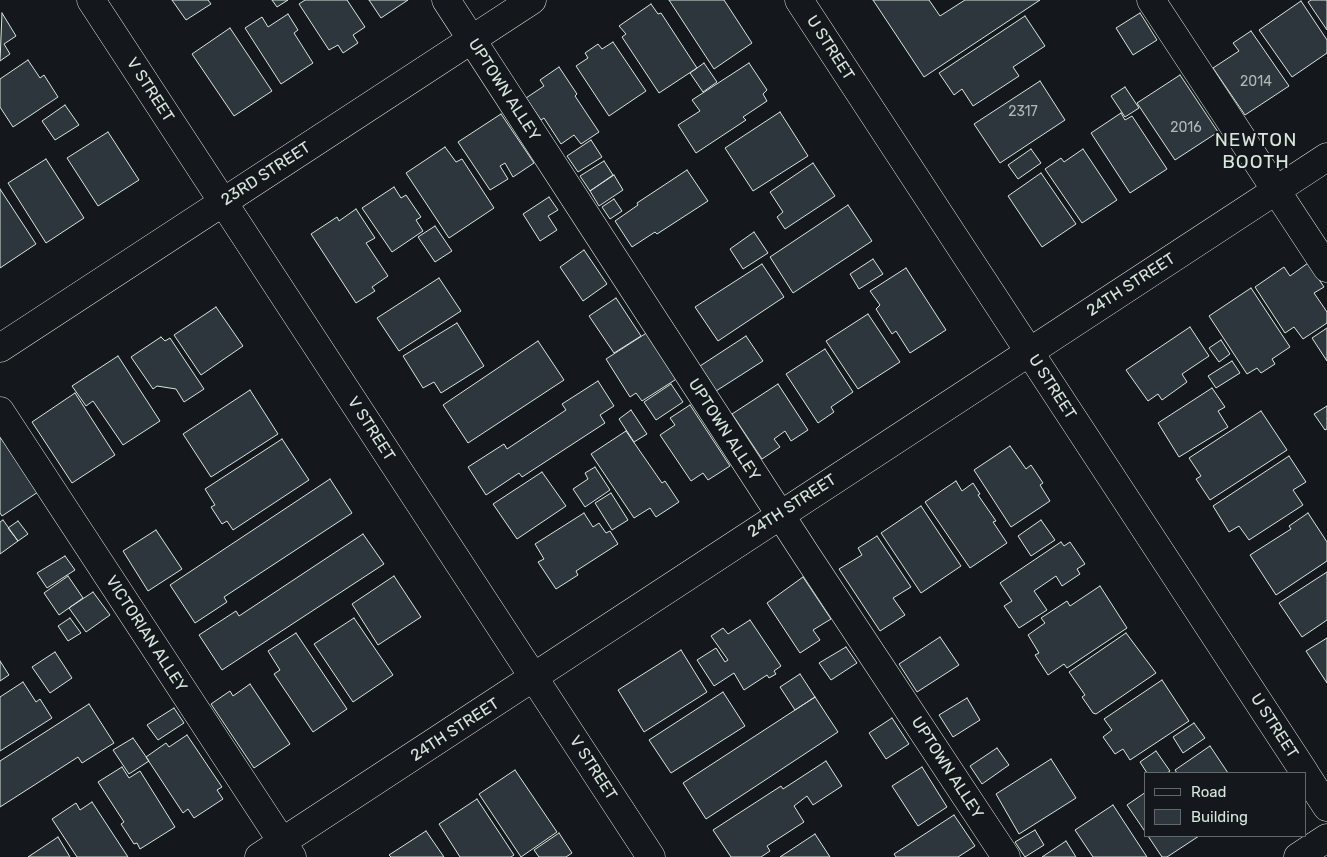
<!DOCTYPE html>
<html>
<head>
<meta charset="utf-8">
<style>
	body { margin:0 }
	#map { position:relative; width:1327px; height:857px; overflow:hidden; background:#14181c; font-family:Rubik,sans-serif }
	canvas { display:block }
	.legend { position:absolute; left:1144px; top:772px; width:162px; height:65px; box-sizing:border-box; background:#14181c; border:1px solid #626a69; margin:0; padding:6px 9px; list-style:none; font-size:15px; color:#d8e6dc }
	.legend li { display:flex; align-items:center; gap:10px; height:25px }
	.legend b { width:25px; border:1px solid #626a69 }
</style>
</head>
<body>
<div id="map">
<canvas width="1327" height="857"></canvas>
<ul class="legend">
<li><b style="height:6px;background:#14181c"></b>Road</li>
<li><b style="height:14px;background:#2c363c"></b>Building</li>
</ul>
</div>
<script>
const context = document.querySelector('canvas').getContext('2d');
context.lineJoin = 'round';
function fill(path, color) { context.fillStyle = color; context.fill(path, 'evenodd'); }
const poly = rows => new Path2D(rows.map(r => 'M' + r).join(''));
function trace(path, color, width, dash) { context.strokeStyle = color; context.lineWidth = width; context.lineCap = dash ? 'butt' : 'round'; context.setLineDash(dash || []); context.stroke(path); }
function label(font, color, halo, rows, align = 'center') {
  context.font = font + ' Rubik,sans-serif'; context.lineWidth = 4; context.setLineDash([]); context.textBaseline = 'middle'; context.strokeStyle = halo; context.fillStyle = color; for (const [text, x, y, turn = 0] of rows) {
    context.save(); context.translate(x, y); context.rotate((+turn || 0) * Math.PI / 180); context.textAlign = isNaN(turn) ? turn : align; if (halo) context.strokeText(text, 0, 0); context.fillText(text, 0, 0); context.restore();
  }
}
const building = poly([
	[172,0,208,0,211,4,186,20,172,0],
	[272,0,288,0,277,7,272,0],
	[305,0,347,0,365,27,353,35,358,43,343,53,338,45,329,50,299,4,305,0],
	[369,0,408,0,381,18,369,0],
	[669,0,724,0,752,43,714,69,669,0],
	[873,0,929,0,940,16,965,0,1040,0,924,77,873,0],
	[1311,0,1327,0,1327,30,1308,2,1311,0],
	[1301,1,1327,40,1327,53,1292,77,1259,30,1301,1],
	[651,4,658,14,661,13,697,68,659,93,622,37,626,34,619,26,651,4],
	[2,13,16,36,4,44,10,54,0,61,2,13],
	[1140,13,1157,40,1133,55,1116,28,1140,13],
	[288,14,298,30,294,33,313,63,281,84,245,28,262,17,268,27,288,14],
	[1025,16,1045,46,1013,67,1019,76,973,106,962,89,954,95,939,73,1025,16],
	[230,28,272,91,234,116,192,54,230,28],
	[1251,31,1289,86,1245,115,1213,68,1239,51,1233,43,1251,31],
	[613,42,646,91,609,116,576,66,588,58,585,53,598,44,602,49,613,42],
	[28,60,40,78,44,75,58,97,13,127,0,107,0,79,28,60],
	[704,63,717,82,703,92,690,73,704,63],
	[749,63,767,90,763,94,767,101,743,117,746,120,696,153,678,125,700,111,692,100,749,63],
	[559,67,577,94,575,96,599,132,581,144,574,135,561,144,544,118,541,120,526,98,544,86,540,80,559,67],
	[1180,75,1218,132,1175,160,1137,103,1180,75],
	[1040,81,1065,120,1000,163,974,124,1040,81],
	[1125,87,1139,108,1125,117,1111,96,1125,87],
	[65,105,79,125,55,140,42,121,65,105],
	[780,112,808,156,753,191,725,148,780,112],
	[1121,113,1125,120,1132,116,1167,169,1130,193,1091,133,1121,113],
	[501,114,534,163,513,177,505,163,500,166,508,179,490,190,458,142,501,114],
	[108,132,139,180,98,206,67,158,108,132],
	[591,140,602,157,578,172,567,156,591,140],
	[445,147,456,162,462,159,494,208,449,238,406,173,445,147],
	[1031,149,1041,163,1018,179,1008,165,1031,149],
	[1083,149,1117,200,1082,223,1045,169,1061,158,1064,162,1083,149],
	[46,159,84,218,46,243,8,183,46,159],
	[604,161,613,175,590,191,580,176,604,161],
	[813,163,835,196,785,229,777,217,783,212,770,192,813,163],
	[687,170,708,201,657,234,655,232,632,247,615,221,638,205,637,203,687,170],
	[1041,173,1076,224,1042,247,1008,196,1041,173],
	[614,175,623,190,599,206,590,191,614,175],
	[394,187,401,198,406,195,421,217,416,220,423,231,392,252,362,208,394,187],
	[0,189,36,244,0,268,0,189],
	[549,197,558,210,548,216,557,230,540,241,523,214,549,197],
	[614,199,622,211,610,219,602,207,614,199],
	[848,205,872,241,793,293,770,257,848,205],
	[356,209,375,238,366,243,388,276,372,287,375,291,356,303,311,234,337,217,339,221,356,209],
	[435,226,452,251,435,262,418,237,435,226],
	[754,232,768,253,743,269,730,249,754,232],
	[584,250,607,284,583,301,560,267,584,250],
	[873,259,883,274,859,289,850,274,873,259],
	[1308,263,1324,287,1314,293,1327,312,1327,323,1303,339,1294,327,1285,333,1255,287,1284,267,1290,276,1308,263],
	[762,264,784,297,718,341,695,307,762,264],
	[906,268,946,330,910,353,896,331,892,334,876,309,880,305,870,291,906,268],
	[439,278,461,311,399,351,377,318,439,278],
	[1251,288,1290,347,1272,359,1275,364,1261,373,1257,368,1247,374,1209,316,1251,288],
	[616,298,641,336,614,353,589,316,616,298],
	[216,307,243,346,201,375,174,335,216,307],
	[868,314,900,362,858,389,826,341,868,314],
	[457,323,484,366,441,393,434,382,423,388,403,356,457,323],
	[1190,327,1209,356,1182,374,1187,382,1162,400,1158,394,1148,401,1126,370,1190,327],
	[1327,328,1327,361,1312,338,1327,328],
	[648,332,678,378,642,401,636,393,630,397,606,359,648,332],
	[746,336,763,361,716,391,700,366,746,336],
	[161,337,165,341,170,338,204,389,184,402,176,389,157,386,153,389,131,357,161,337],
	[1221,340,1230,354,1219,362,1209,348,1221,340],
	[538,341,564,380,468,443,443,405,538,341],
	[825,349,853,392,831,407,834,412,818,423,786,374,825,349],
	[118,356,160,421,123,445,93,401,86,406,72,386,118,356],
	[1232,361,1240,373,1216,388,1208,376,1232,361],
	[598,381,614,406,600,415,605,423,522,477,519,473,486,495,468,467,504,444,507,449,566,410,562,404,598,381],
	[671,384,683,402,656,420,644,402,671,384],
	[778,384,808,430,791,441,785,431,774,439,780,447,762,459,732,414,778,384],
	[1212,388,1225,407,1218,411,1228,427,1179,457,1158,423,1212,388],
	[250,390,278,434,211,477,183,434,250,390],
	[75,393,115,455,72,483,32,422,75,393],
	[690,405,730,466,708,480,703,473,691,481,660,435,675,425,670,418,690,405],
	[1327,406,1327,429,1325,430,1314,414,1327,406],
	[631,410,647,434,634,442,619,419,631,410],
	[1261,411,1287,450,1210,500,1196,479,1201,476,1189,458,1261,411],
	[626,431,662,483,665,481,679,502,656,517,650,508,634,518,591,454,626,431],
	[0,437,38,492,2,516,0,513,0,437],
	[282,439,309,480,233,530,227,521,222,524,211,507,215,505,205,489,282,439],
	[1010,446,1026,469,1031,465,1043,483,1040,485,1050,501,1011,527,974,470,1010,446],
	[1289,456,1306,482,1293,490,1303,505,1249,540,1239,526,1229,532,1213,506,1289,456],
	[595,467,610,490,585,507,573,489,588,479,585,473,595,467],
	[542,472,566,506,517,539,493,504,542,472],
	[330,479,352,513,224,597,227,602,195,623,170,585,330,479],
	[956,481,962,491,973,483,980,494,978,495,996,521,993,522,1007,543,970,568,925,502,956,481],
	[611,493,628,520,612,530,595,503,611,493],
	[921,506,961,566,921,593,881,533,921,506],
	[584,513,593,527,599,523,606,533,610,531,618,544,576,571,578,575,556,589,538,562,544,559,535,544,584,513],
	[1308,513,1327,542,1327,561,1276,595,1250,555,1291,529,1289,526,1308,513],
	[3,520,18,541,0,554,0,522,3,520],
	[1041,520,1055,540,1031,556,1018,536,1041,520],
	[18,521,28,534,18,541,8,528,18,521],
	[156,530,182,569,148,591,123,551,156,530],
	[363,534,384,564,222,670,199,635,236,611,239,616,363,534],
	[877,536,911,587,893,598,905,615,880,631,839,569,862,555,858,548,877,536],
	[1061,542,1064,546,1070,542,1085,564,1077,569,1080,574,1062,586,1056,576,1034,591,1047,610,1019,628,1004,606,1012,601,1000,583,1061,542],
	[65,556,75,570,47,588,37,573,65,556],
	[1327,572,1327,620,1302,637,1279,603,1327,572],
	[68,576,83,598,59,615,44,593,68,576],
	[394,576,421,617,378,645,352,604,394,576],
	[803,577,831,619,813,630,820,640,800,653,767,603,803,577],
	[1100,586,1127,628,1067,668,1064,664,1048,675,1035,655,1039,653,1028,635,1045,623,1041,618,1067,601,1070,606,1100,586],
	[93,592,110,615,86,632,69,608,93,592],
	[70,618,81,633,68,641,58,626,70,618],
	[354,618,393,675,353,702,314,644,354,618],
	[750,620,781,666,774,671,776,674,769,678,767,675,744,690,734,673,714,686,697,660,716,648,725,662,728,660,711,636,723,628,728,634,750,620],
	[296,633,347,709,313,732,274,674,280,670,268,651,296,633],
	[1126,633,1156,673,1096,714,1093,713,1082,697,1085,695,1069,672,1126,633],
	[940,637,959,665,917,692,899,664,940,637],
	[1327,638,1327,683,1306,651,1327,638],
	[846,647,857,663,831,680,819,663,846,647],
	[681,650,707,692,644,732,618,690,681,650],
	[55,652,72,678,50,693,32,667,55,652],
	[0,661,9,675,0,681,0,661],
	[800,674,815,697,795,710,780,687,800,674],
	[1162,680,1189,721,1130,760,1123,749,1115,754,1103,737,1112,730,1104,719,1162,680],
	[23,682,36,702,40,699,52,718,0,751,0,697,23,682],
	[250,684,290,744,254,768,211,704,230,691,233,696,250,684],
	[723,692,745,726,671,773,649,740,723,692],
	[815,697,838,732,706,819,683,783,815,697],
	[967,698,980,720,953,737,939,715,967,698],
	[89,704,114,743,82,763,78,757,0,807,0,761,89,704],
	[174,708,184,723,158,740,147,725,174,708],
	[892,718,909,744,886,759,869,733,892,718],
	[1194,723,1205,738,1183,753,1173,737,1194,723],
	[187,735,222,787,217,790,223,799,194,818,188,809,183,813,146,757,166,743,169,747,187,735],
	[133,738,149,761,129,774,113,750,133,738],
	[1210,746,1228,773,1177,773,1175,770,1210,746],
	[997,748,1009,765,982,784,970,766,997,748],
	[1156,751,1170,771,1167,773,1147,773,1140,762,1156,751],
	[1051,759,1076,798,1019,834,996,794,1051,759],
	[826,761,842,786,813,805,807,796,794,806,804,822,767,846,770,851,761,857,731,857,713,830,781,786,783,789,826,761],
	[122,767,129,778,140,771,175,827,140,849,137,843,134,844,121,824,124,822,98,782,122,767],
	[922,767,947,807,918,826,892,786,922,767],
	[515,770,557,832,521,857,479,794,515,770],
	[1146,792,1146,833,1127,805,1146,792],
	[477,799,514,855,511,857,460,857,439,824,477,799],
	[92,802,128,857,77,857,52,819,76,803,80,810,92,802],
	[1113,805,1147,857,1093,857,1075,830,1113,805],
	[954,815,975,846,958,857,896,857,894,854,954,815],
	[1035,830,1044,845,1025,857,1015,842,1035,830],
	[426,831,444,857,391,857,389,855,426,831],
	[559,833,572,853,566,857,539,857,534,850,559,833],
	[815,834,830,857,780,857,815,834],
	[1148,836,1199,836,1167,857,1162,857,1148,836],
	[58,837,70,857,28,857,58,837],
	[1066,841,1076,857,1042,857,1066,841]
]);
const minor = poly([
	[91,0,651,857],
	[446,0,807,556,1006,857],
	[799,0,1305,773],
	[1151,0,1327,268],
	[0,348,532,0],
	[0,411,292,857],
	[1306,775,1327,807],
	[259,857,1327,157],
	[1298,857,1327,838]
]);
const numberNames = [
	["2014",1256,82],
	["2317",1023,112],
	["2016",1186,128]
];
const streetNames = [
	["U STREET",830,48,57],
	["V STREET",150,90,57],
	["UPTOWN ALLEY",504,90,57],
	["23RD STREET",266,174,-33],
	["24TH STREET",1131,285,-33],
	["U STREET",1052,387,57],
	["V STREET",371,429,57],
	["UPTOWN ALLEY",724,430,57],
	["24TH STREET",792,506,-33],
	["VICTORIAN ALLEY",146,634,57],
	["U STREET",1274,726,57],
	["24TH STREET",455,730,-33],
	["V STREET",593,768,57],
	["UPTOWN ALLEY",947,768,57]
];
const quarterNames = [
	["NEWTON",1256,141],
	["BOOTH",1256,163]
];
fill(building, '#2c363c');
trace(building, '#d8e6dc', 1);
trace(minor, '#d8e6dc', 29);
trace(minor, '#14181c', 28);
label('14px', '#adbab4', null, numberNames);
label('16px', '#d8e6dc', '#14181c', streetNames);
context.letterSpacing = '1px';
label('19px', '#d8e6dc', '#14181c', quarterNames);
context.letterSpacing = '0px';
</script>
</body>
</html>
